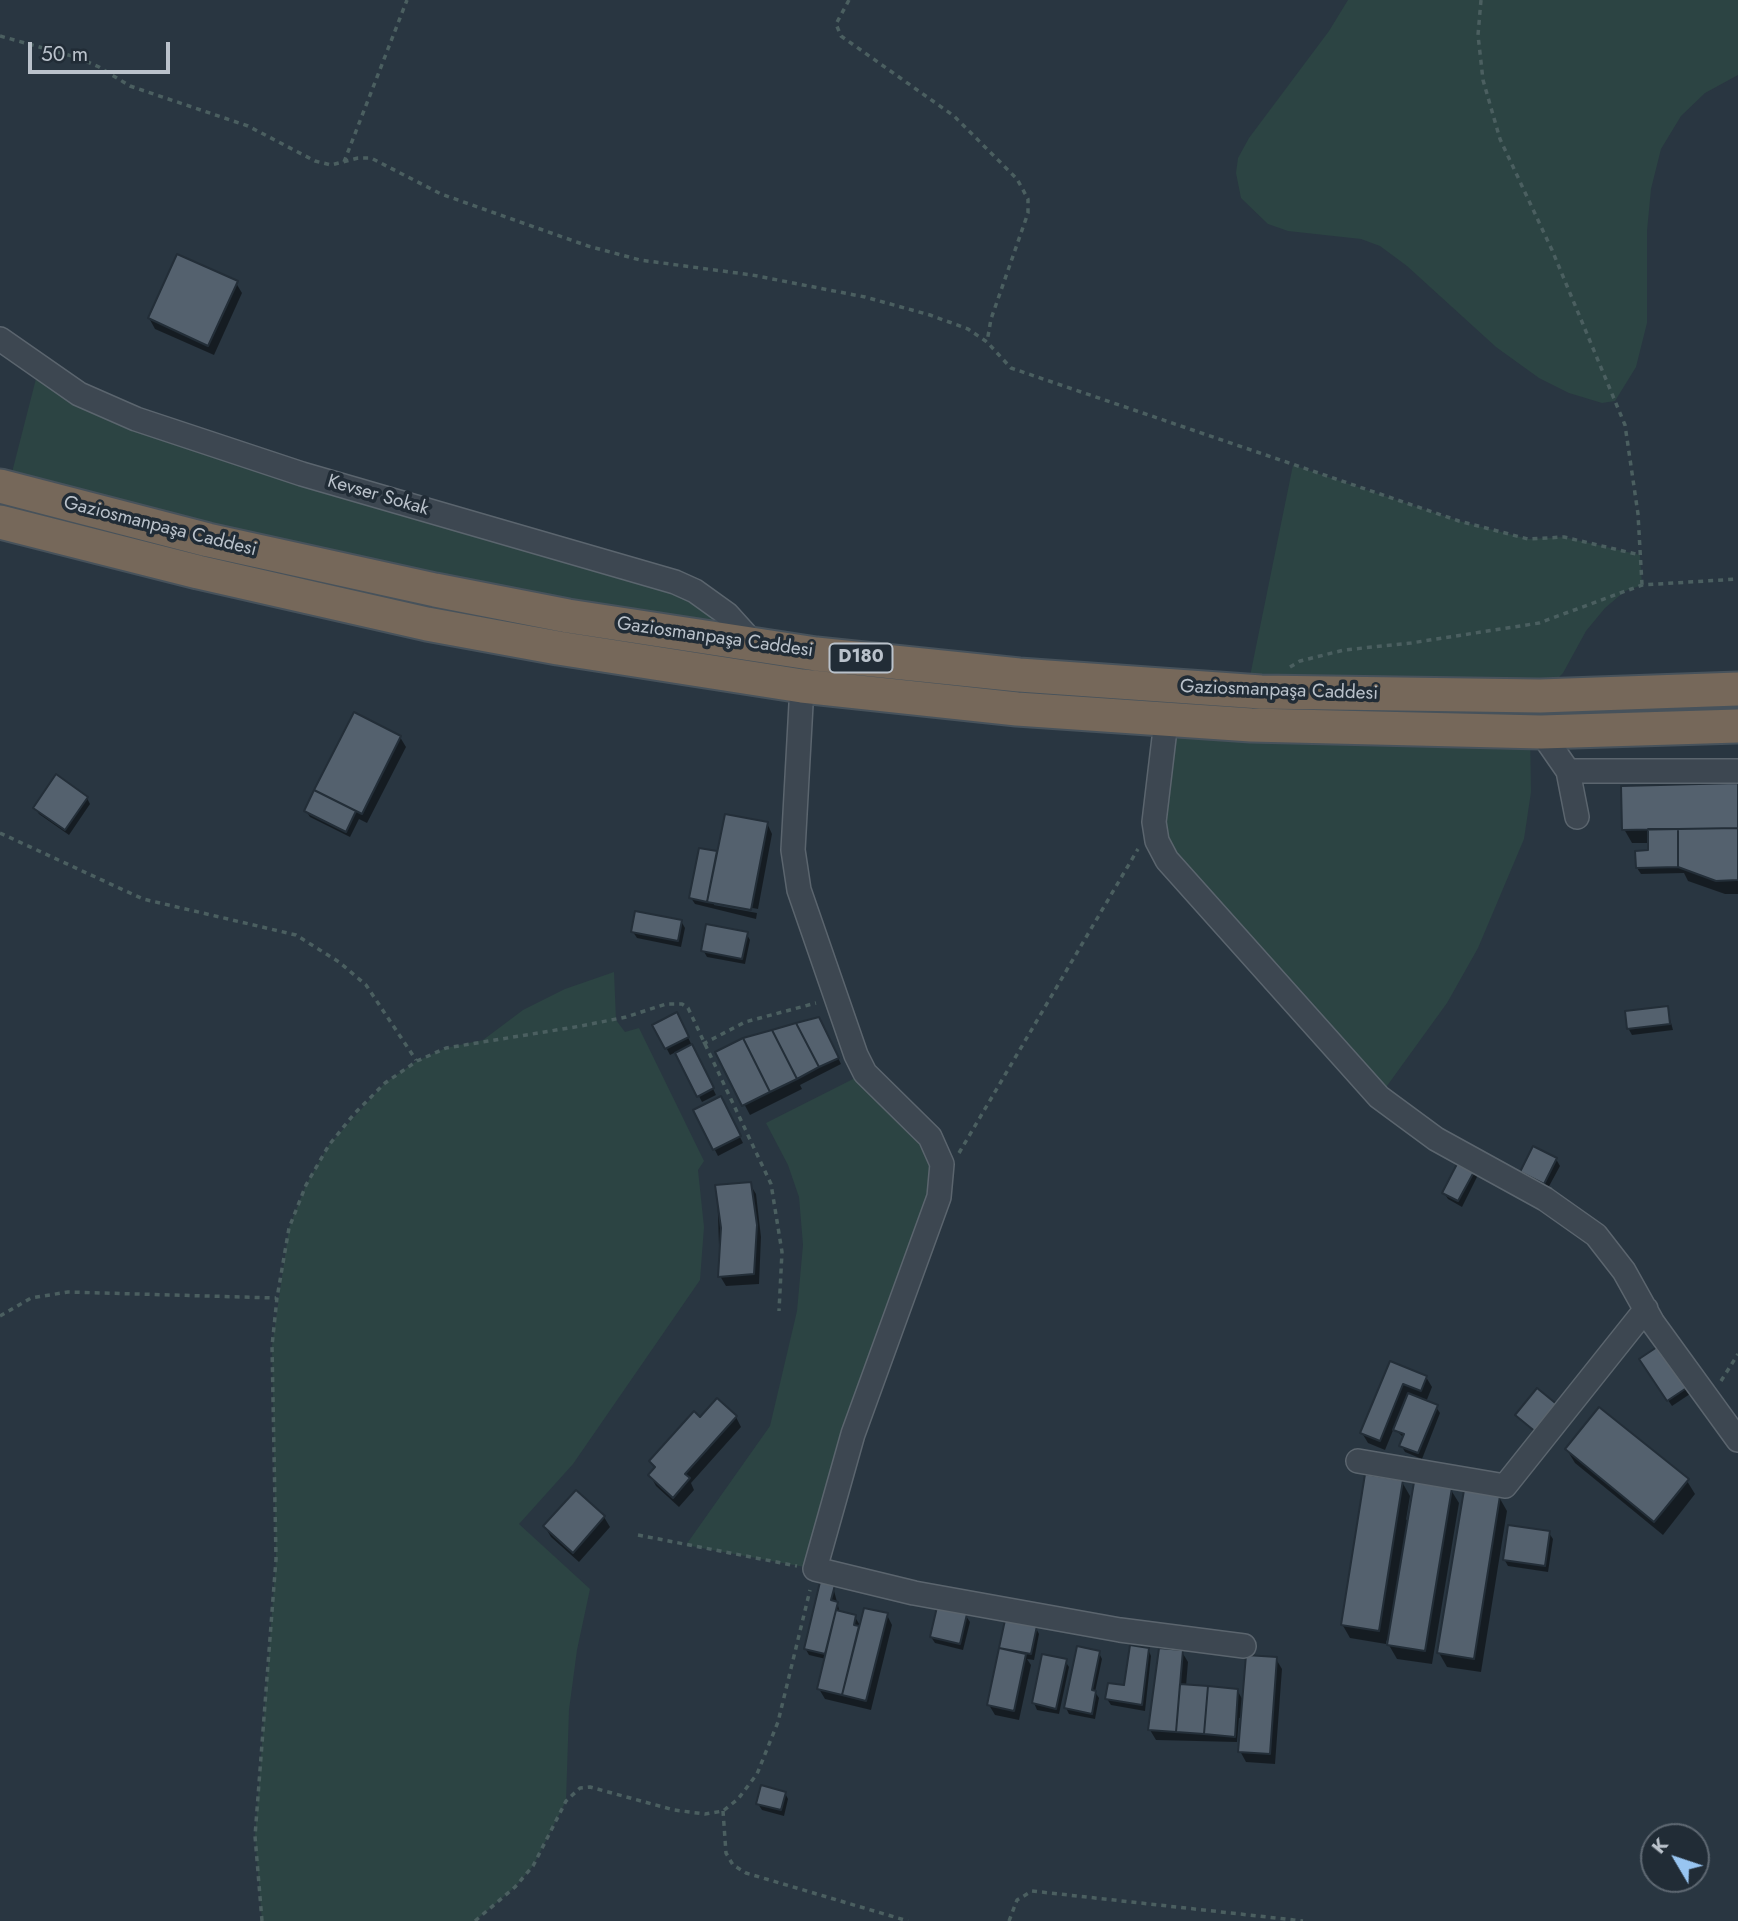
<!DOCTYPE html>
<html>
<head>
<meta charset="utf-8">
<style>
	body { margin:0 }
	#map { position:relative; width:1738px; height:1921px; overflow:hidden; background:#293641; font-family:Jost,sans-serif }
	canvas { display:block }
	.north { position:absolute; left:1640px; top:1823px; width:70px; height:70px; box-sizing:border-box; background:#212c36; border:2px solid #5e6872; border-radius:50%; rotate:309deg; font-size:19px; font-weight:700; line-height:28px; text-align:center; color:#bac2cb }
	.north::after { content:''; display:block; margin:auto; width:24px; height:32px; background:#98c5f1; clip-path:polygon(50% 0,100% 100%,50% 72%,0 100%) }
	.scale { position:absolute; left:28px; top:42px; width:142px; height:32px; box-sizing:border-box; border:4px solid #bac2cb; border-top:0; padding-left:9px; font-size:21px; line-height:24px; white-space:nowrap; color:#bac2cb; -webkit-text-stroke:5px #212c36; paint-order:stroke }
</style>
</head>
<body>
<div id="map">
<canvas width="1738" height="1921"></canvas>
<div class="north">K</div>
<div class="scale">50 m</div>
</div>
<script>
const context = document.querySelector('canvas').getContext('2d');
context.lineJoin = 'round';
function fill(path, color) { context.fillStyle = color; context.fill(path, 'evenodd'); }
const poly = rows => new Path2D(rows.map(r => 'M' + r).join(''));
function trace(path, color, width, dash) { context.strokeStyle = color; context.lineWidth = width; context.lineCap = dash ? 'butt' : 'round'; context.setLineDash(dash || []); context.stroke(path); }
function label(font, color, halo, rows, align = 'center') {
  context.font = font + ' Jost,sans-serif'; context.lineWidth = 7; context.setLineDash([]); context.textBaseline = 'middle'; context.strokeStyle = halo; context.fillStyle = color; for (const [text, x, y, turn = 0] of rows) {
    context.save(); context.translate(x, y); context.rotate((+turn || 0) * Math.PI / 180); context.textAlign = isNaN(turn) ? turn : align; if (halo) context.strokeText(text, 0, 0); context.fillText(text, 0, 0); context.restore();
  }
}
const green = poly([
	[1348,0,1738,0,1738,75,1705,93,1681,116,1661,149,1651,189,1647,231,1647,323,1636,367,1615,401,1602,403,1569,393,1539,378,1496,347,1407,266,1380,246,1361,239,1288,231,1268,224,1241,198,1236,173,1238,158,1249,138,1329,31],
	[39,367,83,396,675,582,755,645,8,488],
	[1293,465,1459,521,1528,539,1564,537,1640,555,1642,585,1625,591,1605,608,1586,631,1563,673,1540,696,1247,691],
	[1166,721,1530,732,1531,792,1524,839,1478,948,1447,1003,1379,1097,1182,879,1154,822],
	[614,972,616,1020,625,1032,639,1028,704,1161,698,1170,704,1227,700,1280,573,1464,519,1524,590,1589,577,1650,569,1710,566,1801,533,1866,515,1887,475,1921,262,1921,255,1836,276,1559,272,1346,289,1228,306,1185,329,1145,385,1083,417,1061,446,1048,483,1040,523,1010,565,989],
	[865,1073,942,1164,815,1569,686,1545,770,1426,797,1311,803,1245,799,1197,788,1165,766,1123]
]);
const shadow = poly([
	[236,283,242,293,214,355,155,329,149,318],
	[400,737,406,747,367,823,359,819,350,837,310,817,306,811],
	[1738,785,1738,894,1725,894,1688,881,1684,873,1641,874,1637,868,1650,852,1650,843,1632,843,1624,829],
	[87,798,90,804,69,835,39,814,35,808],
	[767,823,772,834,758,909,714,901,714,905,757,913,756,919,695,904,691,898,716,853,718,855],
	[681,921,685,928,681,947,637,938,633,932],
	[746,933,750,940,745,964,707,957,703,950],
	[1667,1008,1673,1030,1632,1035,1628,1028],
	[680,1021,716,1095,702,1102,676,1052,670,1055,655,1026],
	[822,1025,841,1064,800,1085,802,1089,750,1115,717,1053],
	[724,1105,743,1143,718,1156,695,1111],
	[1556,1159,1560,1166,1547,1190,1525,1179,1522,1172],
	[1473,1171,1477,1177,1462,1207,1448,1199,1444,1193],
	[750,1184,756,1194,761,1237,759,1284,726,1286,720,1276,717,1186],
	[1391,1363,1426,1377,1432,1387,1426,1402,1436,1407,1440,1413,1422,1459,1405,1452,1401,1445,1404,1438,1394,1428,1385,1450,1368,1443,1362,1433],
	[1645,1366,1686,1388,1690,1394,1672,1406],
	[736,1417,741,1427,691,1483,694,1490,679,1507,656,1486,650,1475,656,1469,651,1461,700,1419],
	[1567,1450,1687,1481,1695,1494,1663,1535,1575,1463],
	[1402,1482,1410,1496,1406,1520,1451,1490,1459,1503,1432,1664,1397,1659,1386,1640,1386,1644,1350,1638,1342,1624],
	[576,1492,604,1517,610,1527,579,1562,551,1537,545,1527],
	[1499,1497,1507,1511,1481,1672,1447,1667,1439,1653],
	[1549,1533,1553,1539,1548,1572,1508,1566,1504,1559],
	[833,1587,840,1613,855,1617,861,1627,887,1615,892,1625,871,1710,825,1699,819,1689,826,1659,809,1655,805,1648],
	[966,1616,970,1622,963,1650,935,1643,931,1637],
	[1006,1622,1036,1628,1039,1634,1034,1660,1027,1659,1031,1665,1019,1720,995,1715,989,1705],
	[1148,1649,1151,1656,1145,1711,1111,1705,1107,1699,1125,1687],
	[1182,1652,1188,1662,1186,1686,1237,1690,1244,1702,1276,1659,1282,1669,1275,1764,1246,1762,1240,1751,1243,1718,1239,1718,1237,1742,1156,1740,1150,1730],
	[1099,1653,1102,1659,1095,1692,1099,1698,1095,1719,1069,1714,1066,1708],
	[1065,1661,1069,1667,1059,1714,1037,1710,1034,1703],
	[785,1793,788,1799,784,1816,762,1810,758,1804]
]);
const building = poly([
	[177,254,238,281,208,346,148,318,177,254],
	[354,712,401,736,362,814,314,790,354,712],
	[56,774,88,797,65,830,33,808,56,774],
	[1738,783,1738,828,1622,830,1621,786,1738,783],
	[314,790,356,811,346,832,304,811,314,790],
	[725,814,768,822,751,910,707,902,725,814],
	[1738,828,1738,880,1716,881,1678,867,1678,829,1738,828],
	[1648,829,1678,829,1678,867,1636,868,1635,851,1648,850,1648,829],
	[699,848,717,851,707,902,689,898,699,848],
	[635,911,682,920,678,941,631,932,635,911],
	[706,924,748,932,742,959,701,951,706,924],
	[1668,1006,1670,1024,1627,1029,1625,1011,1668,1006],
	[677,1012,689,1037,665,1049,652,1025,677,1012],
	[819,1017,839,1058,819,1067,796,1023,819,1017],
	[796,1023,819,1067,797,1079,772,1030,796,1023],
	[772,1030,797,1079,770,1092,743,1038,772,1030],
	[743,1038,770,1092,742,1106,715,1052,743,1038],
	[692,1044,714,1088,697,1097,675,1053,692,1044],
	[721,1096,741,1136,713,1150,693,1110,721,1096],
	[1533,1146,1557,1158,1544,1184,1520,1172,1533,1146],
	[1458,1162,1475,1170,1458,1201,1442,1193,1458,1162],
	[751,1182,757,1225,754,1274,718,1277,721,1228,715,1185,751,1182],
	[1660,1345,1688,1387,1667,1401,1639,1359,1660,1345],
	[1390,1361,1427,1376,1421,1391,1403,1384,1380,1441,1360,1433,1390,1361],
	[1537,1388,1559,1406,1537,1433,1515,1415,1537,1388],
	[1408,1393,1438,1405,1418,1453,1399,1446,1404,1434,1393,1430,1408,1393],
	[717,1398,737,1416,685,1474,690,1478,673,1498,648,1475,655,1467,649,1461,694,1411,700,1417,717,1398],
	[1599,1407,1689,1479,1654,1522,1565,1449,1599,1407],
	[1365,1474,1403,1480,1379,1631,1341,1625,1365,1474],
	[1414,1482,1452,1488,1425,1651,1387,1645,1414,1482],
	[576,1490,605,1516,573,1553,543,1526,576,1490],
	[1464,1490,1500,1496,1474,1659,1437,1653,1464,1490],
	[1508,1525,1550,1531,1545,1566,1503,1560,1508,1525],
	[820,1582,835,1585,831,1600,838,1602,825,1654,804,1649,820,1582],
	[937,1607,967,1614,960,1644,930,1637,937,1607],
	[864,1608,888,1613,866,1701,842,1695,864,1608],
	[836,1610,856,1615,854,1625,859,1626,842,1695,817,1689,836,1610],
	[1005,1620,1037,1626,1031,1654,999,1648,1005,1620],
	[1130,1645,1149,1648,1142,1705,1105,1699,1108,1683,1124,1685,1130,1645],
	[1077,1646,1100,1651,1092,1690,1096,1691,1092,1714,1064,1708,1077,1646],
	[999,1648,1026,1654,1014,1711,987,1705,999,1648],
	[1159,1648,1183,1650,1176,1732,1148,1730,1159,1648],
	[1042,1654,1067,1659,1056,1709,1032,1703,1042,1654],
	[1246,1655,1277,1657,1270,1754,1238,1752,1246,1655],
	[1180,1684,1208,1686,1204,1734,1176,1732,1180,1684],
	[1208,1686,1238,1689,1235,1737,1204,1734,1208,1686],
	[761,1785,786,1792,781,1810,756,1804,761,1785]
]);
const path = poly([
	[849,0,836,24,841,36,954,116,1017,179,1028,199,1028,213,991,319,987,342],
	[1481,0,1478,35,1483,80,1500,139,1552,250,1625,425,1638,514,1642,585],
	[0,36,79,58,99,67,130,86,248,126,315,161,331,165,358,158,371,158,441,194,588,246,640,260,752,275,865,297,930,315,968,329,987,342,1011,368,1459,521,1528,539,1564,537,1640,555],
	[344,162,407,0],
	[1290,667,1300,661,1344,650,1411,643,1539,623,1642,585,1738,579],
	[0,833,143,899,296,935,339,962,366,985,416,1060],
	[703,1044,745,1022,816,1003],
	[959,1153,1138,849],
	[0,1316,31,1298,68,1292,276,1298],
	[1721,1381,1738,1354],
	[638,1535,797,1566],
	[723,1811,726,1853,733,1865,746,1873,908,1921],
	[262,1921,255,1836,276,1559,272,1346,277,1298,289,1228,306,1185,329,1145,354,1114,385,1083,417,1061,446,1048,581,1026,626,1017,666,1004,682,1004,688,1008,771,1184,782,1252,779,1311],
	[475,1921,515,1887,533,1866,566,1801,580,1788,590,1787,674,1810,705,1814,723,1811,738,1799,757,1774,778,1722,810,1590],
	[1009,1921,1017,1900,1032,1891,1303,1921]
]);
const minor = poly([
	[0,339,79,394,136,419,302,474,675,582,695,591,727,614,755,645],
	[802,686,793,850,799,890,856,1055,865,1073,930,1137,942,1164,939,1197,853,1434,815,1569,914,1593,1120,1630,1244,1646],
	[1166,721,1154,822,1157,841,1167,860,1379,1097,1436,1139,1545,1199,1596,1235,1624,1271,1653,1323,1738,1440],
	[1541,732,1568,771,1577,817],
	[1568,771,1738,771],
	[1358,1461,1505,1486,1646,1309]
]);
const highway = poly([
	[0,486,208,540,435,590,568,616,816,654,1019,675,1261,692,1540,696,1738,689],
	[0,522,198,572,427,624,558,648,802,686,1017,709,1251,725,1541,732,1738,726]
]);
const shields = [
	[861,658,63]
];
const shieldNames = [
	["D180",861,658]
];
const streetNames = [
	["Kevser Sokak",378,496,16],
	["Gaziosmanpaşa Caddesi",160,527,14],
	["Gaziosmanpaşa Caddesi",715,638,8],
	["Gaziosmanpaşa Caddesi",1279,691,2]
];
fill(green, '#2c4443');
fill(shadow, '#0007');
fill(building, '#54616e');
trace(building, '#232e38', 2);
trace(minor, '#5b656e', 26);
trace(highway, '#47525b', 37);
trace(path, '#4b5f60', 3.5, [5, 5]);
trace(minor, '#3d4751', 23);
trace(highway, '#76685a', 33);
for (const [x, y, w] of shields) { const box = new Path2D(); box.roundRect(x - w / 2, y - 14.5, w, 29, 5); context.fillStyle = '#212c36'; context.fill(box); trace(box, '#bac2cb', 2); }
label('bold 18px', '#bac2cb', null, shieldNames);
label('19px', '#bac2cb', '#212c36', streetNames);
</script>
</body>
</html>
